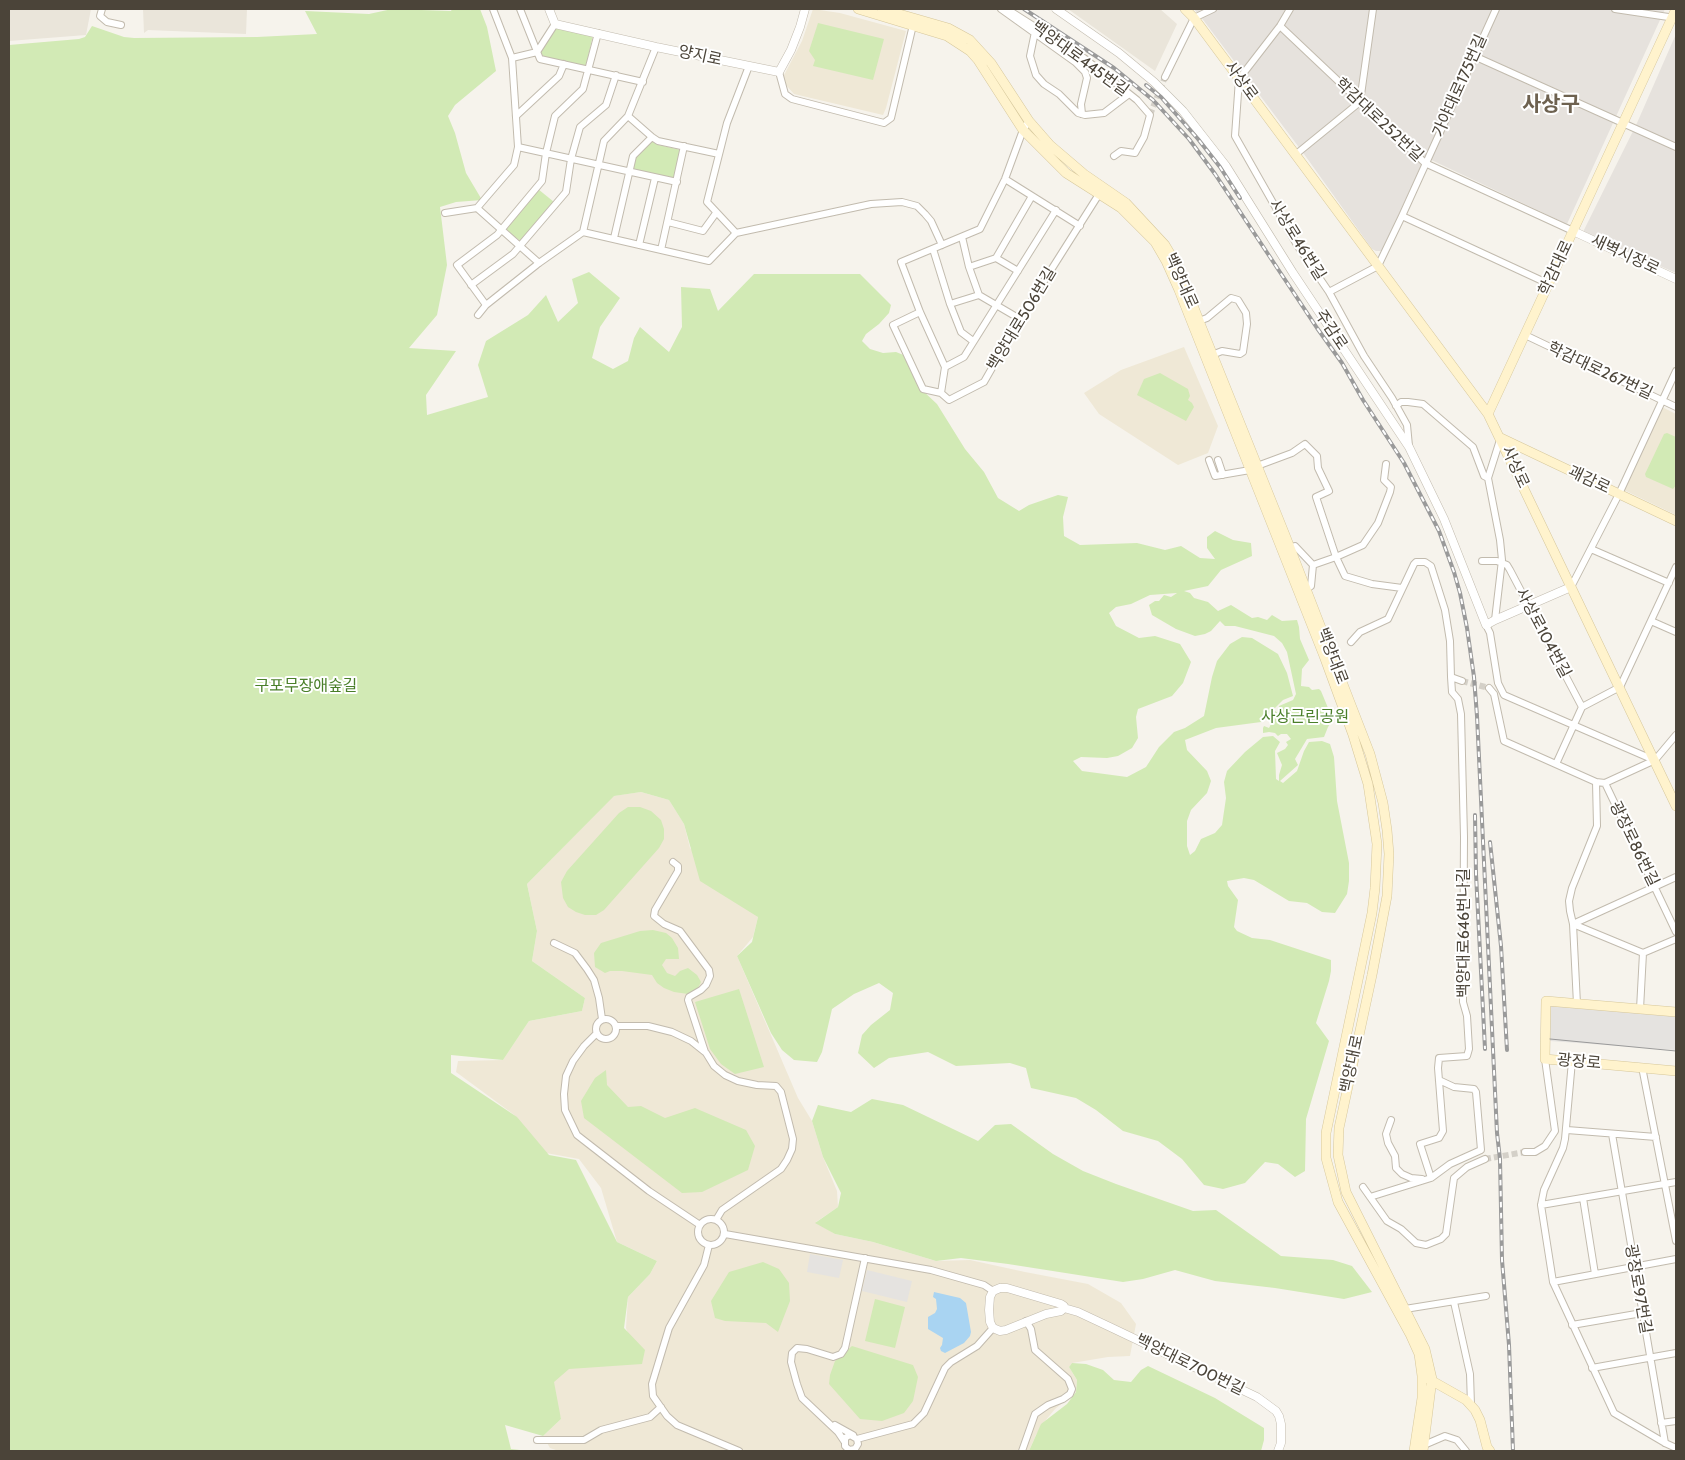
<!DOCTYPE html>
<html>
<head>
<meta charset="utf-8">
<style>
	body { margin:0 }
	#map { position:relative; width:1685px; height:1460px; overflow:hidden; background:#f6f3ec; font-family:Cabin,sans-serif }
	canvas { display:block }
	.frame { position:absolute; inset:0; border:10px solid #4b4439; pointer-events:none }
</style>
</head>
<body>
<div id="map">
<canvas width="1685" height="1460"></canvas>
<div class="frame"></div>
</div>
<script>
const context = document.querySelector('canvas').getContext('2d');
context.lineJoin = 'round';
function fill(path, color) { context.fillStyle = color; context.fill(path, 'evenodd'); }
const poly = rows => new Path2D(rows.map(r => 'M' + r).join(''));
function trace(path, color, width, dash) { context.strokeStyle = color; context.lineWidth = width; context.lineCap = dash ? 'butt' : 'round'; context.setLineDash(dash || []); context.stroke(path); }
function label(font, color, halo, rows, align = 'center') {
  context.font = font + ' Cabin,"Noto Sans KR",sans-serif'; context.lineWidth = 4; context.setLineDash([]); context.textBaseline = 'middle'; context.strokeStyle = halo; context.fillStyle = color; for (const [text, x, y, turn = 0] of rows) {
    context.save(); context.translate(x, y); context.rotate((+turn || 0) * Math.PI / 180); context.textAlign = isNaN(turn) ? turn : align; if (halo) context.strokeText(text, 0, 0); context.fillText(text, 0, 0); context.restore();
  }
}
const residential = poly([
	[9,9,91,9,86,35,9,41],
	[143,9,247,9,246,34,148,30,144,33],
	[1068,9,1160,9,1177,24,1155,71]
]);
const industrial = poly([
	[1194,9,1665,9,1567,224,1425,157,1382,251,1376,251,1372,249,1304,154,1204,21],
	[1676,34,1676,273,1583,232,1637,123]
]);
const education = poly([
	[813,9,840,13,906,31,886,108,883,115,794,94,786,85,783,77,802,41],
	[1184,347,1218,426,1208,453,1178,465,1099,414,1084,393,1121,370],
	[1662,407,1676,414,1676,515,1624,490],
	[641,792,669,800,684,824,690,848,758,917,753,937,737,956,798,1098,812,1121,823,1157,837,1191,838,1207,816,1222,835,1234,873,1242,936,1261,970,1260,1025,1272,1088,1284,1121,1303,1136,1324,1130,1356,1108,1357,1072,1363,1069,1367,1077,1380,1076,1392,1055,1409,1045,1421,1036,1435,1029,1451,559,1451,550,1448,543,1436,561,1419,549,1382,565,1368,631,1344,626,1328,628,1297,650,1274,657,1261,617,1242,601,1188,579,1159,546,1153,513,1114,456,1072,458,1061,503,1060,529,1021,582,1011,585,998,532,961,537,931,527,884,613,796]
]);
const green = poly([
	[392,9,451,11,452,9,480,9,487,27,496,71,455,105,448,116,455,133,466,173,482,200,456,202,440,207,447,265,437,315,409,348,456,351,426,395,427,415,488,397,478,365,486,341,528,315,546,295,558,322,578,303,572,279,589,272,620,298,600,327,592,358,613,369,628,361,634,338,640,327,669,352,682,327,681,287,710,289,718,311,754,274,860,274,891,305,889,313,879,324,866,334,862,341,870,349,883,353,896,352,906,356,922,390,937,404,965,449,984,472,998,498,1019,511,1029,505,1058,495,1068,497,1063,517,1064,536,1080,545,1137,543,1165,550,1181,546,1200,558,1215,559,1207,548,1207,537,1215,531,1233,540,1251,543,1252,556,1221,570,1208,586,1184,591,1190,593,1194,598,1208,602,1218,611,1231,605,1252,618,1258,617,1267,620,1272,615,1282,621,1297,620,1299,627,1300,639,1309,660,1302,669,1301,686,1309,687,1312,690,1319,689,1321,691,1333,720,1328,727,1324,737,1307,739,1295,759,1298,765,1280,781,1283,783,1297,771,1304,751,1309,742,1322,741,1330,744,1334,757,1337,801,1349,863,1349,881,1347,894,1335,913,1322,912,1307,903,1289,901,1254,880,1244,878,1227,881,1228,886,1238,900,1234,927,1237,931,1252,938,1270,940,1331,960,1331,971,1329,981,1316,1023,1329,1041,1306,1119,1305,1171,1295,1177,1278,1164,1265,1162,1245,1183,1223,1189,1204,1185,1182,1159,1158,1141,1123,1131,1096,1110,1076,1098,1031,1088,1026,1068,1010,1063,956,1066,928,1052,889,1058,874,1068,858,1053,862,1035,871,1025,890,1010,893,993,879,983,854,994,832,1009,822,1052,817,1062,794,1060,782,1050,771,1033,737,956,752,942,758,917,700,881,684,824,669,800,641,792,614,796,527,884,537,931,532,961,585,998,582,1011,529,1021,503,1060,451,1055,451,1073,517,1117,549,1155,576,1160,617,1242,657,1261,650,1274,628,1297,624,1328,645,1350,642,1364,569,1369,554,1382,561,1419,543,1436,505,1425,511,1449,529,1451,9,1451,9,45,79,39,85,37,92,26,124,37,134,38,257,37,317,34,305,11,369,14],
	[1177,593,1171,597,1164,595,1159,601,1155,601,1149,605,1152,615,1176,629,1195,636,1205,634,1211,631,1220,621,1225,626,1235,626,1274,636,1282,643,1287,652,1296,694,1293,700,1279,706,1278,713,1275,711,1272,722,1269,728,1264,726,1263,728,1263,733,1269,732,1275,733,1278,736,1281,734,1287,734,1291,739,1286,742,1288,745,1285,749,1277,753,1282,765,1279,775,1279,781,1276,779,1275,751,1280,742,1273,736,1263,737,1245,752,1227,771,1224,782,1226,798,1222,825,1215,833,1201,839,1195,851,1190,855,1187,846,1187,821,1191,810,1207,793,1211,781,1207,771,1187,750,1185,740,1216,728,1261,722,1283,700,1293,696,1287,673,1278,654,1252,638,1242,637,1230,644,1217,661,1212,677,1204,716,1185,728,1174,732,1159,747,1146,767,1127,777,1082,771,1073,761,1081,757,1107,758,1118,756,1132,748,1138,738,1136,717,1138,709,1172,696,1183,683,1191,662,1180,644,1155,636,1139,638,1116,626,1109,613,1116,607,1131,604,1150,595],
	[818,23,884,39,873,80,813,66,815,60,809,51],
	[557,27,593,35,586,66,544,57,540,52],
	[652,140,659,145,681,150,674,179,633,171,635,157],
	[538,189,554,202,523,243,503,228],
	[1160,373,1188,389,1190,396,1188,400,1192,403,1194,407,1186,421,1137,395,1144,379],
	[1667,433,1676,437,1676,485,1673,489,1646,477,1645,474,1664,434],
	[628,807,640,807,651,811,661,820,664,829,664,839,659,848,604,910,596,915,585,915,576,912,568,907,563,898,561,882,567,871,619,813],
	[653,930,666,933,672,938,678,948,679,959,666,959,662,965,667,973,675,976,680,971,688,968,697,975,701,982,697,990,688,994,674,992,664,988,657,983,652,975,622,971,610,971,605,973,595,967,594,953,601,943,640,931],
	[739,989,764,1067,735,1074,721,1064,710,1049,695,1002],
	[606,1070,607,1085,628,1107,641,1106,665,1118,695,1108,746,1130,755,1146,748,1170,702,1192,682,1193,584,1118,581,1101,595,1078],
	[872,1099,903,1105,978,1141,995,1125,1011,1124,1053,1154,1083,1171,1116,1184,1193,1211,1216,1210,1281,1256,1333,1260,1352,1266,1372,1292,1344,1299,1275,1288,1215,1281,1175,1270,1143,1279,1123,1282,1008,1264,961,1258,936,1261,873,1242,835,1234,815,1223,838,1207,841,1193,823,1157,812,1121,818,1105,851,1112],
	[763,1262,779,1269,789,1283,790,1301,778,1332,766,1323,725,1321,715,1318,711,1301,729,1272],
	[875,1299,905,1307,895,1348,865,1341],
	[852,1346,913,1365,918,1377,913,1401,904,1413,882,1421,860,1419,829,1384,830,1375,835,1361],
	[1072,1363,1086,1364,1103,1370,1114,1380,1131,1382,1141,1370,1148,1366,1215,1398,1264,1428,1264,1440,1261,1451,1029,1451,1041,1424,1067,1404,1076,1392,1077,1380,1069,1367]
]);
const parking = poly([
	[1546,1005,1676,1014,1675,1050,1550,1041],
	[810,1254,843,1260,839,1278,807,1272],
	[867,1270,912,1281,907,1302,862,1291]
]);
const water = poly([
	[934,1292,960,1298,966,1303,971,1332,970,1336,964,1343,945,1353,941,1351,940,1348,942,1345,943,1338,928,1329,928,1317,935,1313,937,1309,936,1299,933,1297]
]);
const minorTunnel = poly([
	[1150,115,1165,77],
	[1462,681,1489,688],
	[1485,1159,1525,1152]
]);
const minor = poly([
	[102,9,100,16,107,22,121,25],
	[520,9,540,59,643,82],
	[1001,9,1075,62,1085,72,1087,78,1081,104,1082,114],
	[1007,9,1084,58,1137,100,1150,115,1144,137,1135,153,1121,151,1114,156],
	[1290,9,1280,26,1239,79,1235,136,1297,245,1329,292,1364,356,1392,398,1407,425,1409,446],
	[1615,9,1675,18],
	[1280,26,1425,163,1573,231],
	[1036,27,1030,56,1036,75,1044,84,1059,94,1078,113,1085,115,1104,113,1129,94],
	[1474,56,1676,147],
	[512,58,537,52,555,24],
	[779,72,785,94,792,99,884,123,891,118,913,25],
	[1165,77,1194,18,1213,9],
	[516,116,559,76,564,64],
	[628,116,652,137,658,141,719,154],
	[518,147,677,182],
	[1295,155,1360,102,1373,9],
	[1005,179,1080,226],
	[477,208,539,263],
	[445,213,477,208,514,165,518,147,512,58,493,9],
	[1402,216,1549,284],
	[668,222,703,231,716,213],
	[583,232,709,261,736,233,707,202,727,123,749,66],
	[736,233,871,204,902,202,917,206,925,214,931,221,942,245],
	[962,237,969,267,979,295],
	[614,238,633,156,652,137],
	[639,245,655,178],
	[933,249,950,304,961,332,973,341],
	[661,250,684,146],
	[996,258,1018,271],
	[969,267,996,258,1032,196],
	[471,285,513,254,566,192,571,159,580,127,606,105,616,75],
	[1329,292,1378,266,1402,216,1496,9],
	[979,295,1020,319],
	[950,304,979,295],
	[486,305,457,265,497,235,542,181,546,153,555,116,583,89,598,33],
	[920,312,893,325,923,389,941,393,949,400,984,382,1020,319,1101,191],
	[478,315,486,305,539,263,583,232,604,141,628,116,656,47],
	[1199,321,1207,318,1231,298,1238,300,1246,313,1247,324,1243,352,1240,354,1222,351,1212,355],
	[1525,335,1676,407],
	[945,367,920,312,901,262,980,229,1005,179,1023,130,1029,121],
	[945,367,964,357,1056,210],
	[941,393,945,367],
	[1396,406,1401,402,1408,402,1423,404,1473,447,1484,476,1488,478],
	[1209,460,1215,476,1250,470],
	[1218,460,1223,475],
	[1257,466,1292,453,1305,444,1317,456,1318,468,1329,491,1316,497,1336,557,1345,576,1372,584,1402,588],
	[1290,548,1295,546,1313,565,1311,586,1304,591],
	[1591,549,1669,583],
	[1482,561,1497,561,1507,565,1510,570,1582,707],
	[1313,565,1336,557,1363,545,1378,523,1390,492,1391,487,1384,480,1386,464],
	[1571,587,1619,494,1676,371],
	[1495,620,1502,560,1500,540,1488,478,1500,440],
	[1651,621,1676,632],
	[1486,625,1490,633,1498,683,1504,695,1654,760],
	[1351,642,1360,632,1388,619,1414,564,1416,562,1425,562,1431,566,1445,610,1450,641,1451,677,1462,681],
	[1489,688,1494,694,1504,741,1596,782,1605,783,1655,760,1676,735],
	[1556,764,1582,707,1620,687,1676,567],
	[1605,783,1676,932],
	[673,862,678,866,678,871,655,910,654,916,664,924,680,931,709,970,710,976,706,985,701,990,689,997,688,1000,705,1052],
	[1573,924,1676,877],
	[1573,924,1643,953,1676,939],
	[554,943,575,953,587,969,594,980,599,998,602,1019],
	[1577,1004,1573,924,1570,911,1569,901,1572,888,1597,826,1596,782],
	[1640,1009,1643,953],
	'596 1029a10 10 0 1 1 20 0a10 10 0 1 1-20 0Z',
	[616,1026,648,1026,672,1032,691,1041,706,1053,714,1066,725,1075,738,1081,757,1085,776,1086,781,1092,793,1139,792,1149,787,1160,781,1169,722,1210,716,1220],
	[597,1033,584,1046,573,1061,566,1076,564,1094,565,1110,577,1135,649,1191,700,1225],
	[1572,1061,1565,1139,1563,1148,1544,1190,1541,1205,1553,1282,1614,1413,1665,1443,1676,1448],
	[1642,1067,1676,1241],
	[1391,1120,1386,1134,1388,1143,1395,1156,1396,1168,1402,1174,1411,1178,1422,1179],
	[1567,1130,1656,1137],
	[1612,1134,1665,1443],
	[1525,1152,1535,1152,1545,1146,1555,1131,1545,1059],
	[1431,1178,1420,1144,1439,1138,1443,1131,1438,1068,1439,1058,1467,1056,1469,1049,1467,1016,1463,1002,1464,837,1461,714,1458,699,1452,692,1451,677],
	[1363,1187,1387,1221,1401,1229,1416,1243,1426,1245,1441,1239,1446,1234,1454,1178,1467,1167,1485,1159],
	[1370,1197,1431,1178,1450,1164,1481,1150,1476,1092,1474,1089,1454,1087,1439,1080],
	[1583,1198,1595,1274],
	[1541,1205,1676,1182],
	'698 1232a13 13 0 1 1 26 0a13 13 0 1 1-26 0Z',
	[725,1234,931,1270,984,1285,993,1291],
	[709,1245,704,1265,669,1328,652,1384,653,1396,667,1416,677,1425,739,1451],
	[1553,1282,1676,1259],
	[1454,1302,1470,1374,1471,1405],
	[1405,1309,1486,1296],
	[1572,1325,1642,1313],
	[1592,1368,1676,1353],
	[1661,1423,1676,1421],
	[835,1425,853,1435],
	[857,1439,858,1444,855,1449,849,1450,845,1446,845,1438,850,1435,857,1439,913,1424,924,1413,945,1368,951,1362,977,1346,993,1328],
	[537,1440,584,1440,601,1430,650,1417,661,1407],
	[844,1441,838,1432,802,1398,797,1384,791,1362,792,1353,797,1348,807,1349,833,1357,841,1354,845,1348,865,1258],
	[1424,1445,1445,1436,1457,1440,1466,1451],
	[1022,1451,1035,1414,1048,1405,1063,1399,1070,1394,1072,1389,1068,1379,1035,1350,1031,1329,1026,1321]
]);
const tertiary = poly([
	[549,9,555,24,656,47,779,72,791,50,800,27,805,9],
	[1056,9,1119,53,1154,82,1183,111,1226,166,1293,273,1409,447,1444,519,1486,625,1495,620,1571,587],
	[1573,231,1676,279],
	[1000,1288,1007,1288,1061,1304,1064,1306,1064,1308,1061,1311,1046,1314,1006,1330,1000,1331,993,1328,990,1322,989,1310,990,1297,993,1291,1000,1288],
	[1064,1308,1078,1312,1110,1327,1257,1397,1276,1411,1279,1416,1281,1424,1281,1443,1278,1451]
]);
const secondary = poly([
	[858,9,947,36,970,51,978,60,1023,130,1066,173,1121,208,1155,242,1166,261,1179,290,1324,656,1353,735,1368,784,1377,844,1375,888,1372,913,1326,1133,1326,1158,1338,1202,1410,1334,1419,1354,1422,1376,1422,1398,1414,1451],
	[882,9,948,28,970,40,991,63,1029,121,1050,145,1084,174,1126,203,1165,245,1178,267,1201,326,1285,535,1370,754,1383,803,1387,830,1389,854,1387,896,1372,975,1339,1128,1338,1155,1346,1192,1425,1349,1432,1379,1423,1451],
	[1185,9,1194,18,1488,414,1676,806],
	[1488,414,1676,9],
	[1501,438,1676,521],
	[1676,1012,1546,1001,1545,1059,1676,1071],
	[1427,1378,1466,1400,1475,1410,1480,1420,1487,1447,1490,1451]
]);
const tram = poly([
	[1550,1039,1676,1051]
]);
const rail = poly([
	[1024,9,1114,68,1153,100,1189,139,1215,174,1317,328,1342,363,1363,400,1404,463,1439,531,1454,572,1460,593,1467,628,1474,677,1477,716,1497,1133,1500,1159,1502,1260,1509,1345,1513,1451],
	[1146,85,1161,97,1198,139,1220,167,1240,198],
	[1475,815,1476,874,1485,1049],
	[1490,842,1501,946,1507,1050]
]);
const streetNames = [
	["양지로",700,56,12],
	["백양대로445번길",1080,59,36],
	["사상로",1241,81,54],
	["가야대로175번길",1460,86,-66],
	["학감대로252번길",1379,120,43],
	["사상로46번길",1297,240,58],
	["새벽시장로",1625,255,25],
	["학감대로",1556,268,-65],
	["백양대로",1181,281,66],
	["백양대로506번길",1022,319,-59],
	["주감로",1331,330,56],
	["학감대로267번길",1600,371,25],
	["사상로",1515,467,65],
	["괘감로",1589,480,25],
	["사상로104번길",1543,633,62],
	["백양대로",1332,656,69],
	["광장로86번길",1634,844,64],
	["백양대로646번나길",1464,933,-90],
	["광장로",1579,1062,5],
	["백양대로",1352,1064,-78],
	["광장로97번길",1638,1289,80],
	["백양대로700번길",1190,1365,26]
];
const parkNames = [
	["구포무장애숲길",306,686],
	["사상근린공원",1305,717]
];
const districtNames = [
	["사상구",1551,105]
];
fill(residential, '#eae5da');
fill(industrial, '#e6e2dd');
fill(education, '#efe8d6');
fill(green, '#d2eab5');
fill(parking, '#e5e3e0');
fill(water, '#a9d4f2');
trace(minorTunnel, '#d4d0c8', 6, [6, 3]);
trace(minor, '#c2bbae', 8);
trace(tertiary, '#c2bbae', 9);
trace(secondary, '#d6c79b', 10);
trace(minor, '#fff', 6);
trace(tertiary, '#fff', 8);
trace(secondary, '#fff3cd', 9);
trace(tram, '#9a9a9a', 1);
trace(rail, '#9a9a9a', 4);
trace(rail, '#fff', 2, [5.5]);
label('16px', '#4b4439', '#fff', streetNames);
label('16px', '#4a7f2a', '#fff', parkNames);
label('bold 21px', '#6e6250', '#fff', districtNames);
</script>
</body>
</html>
